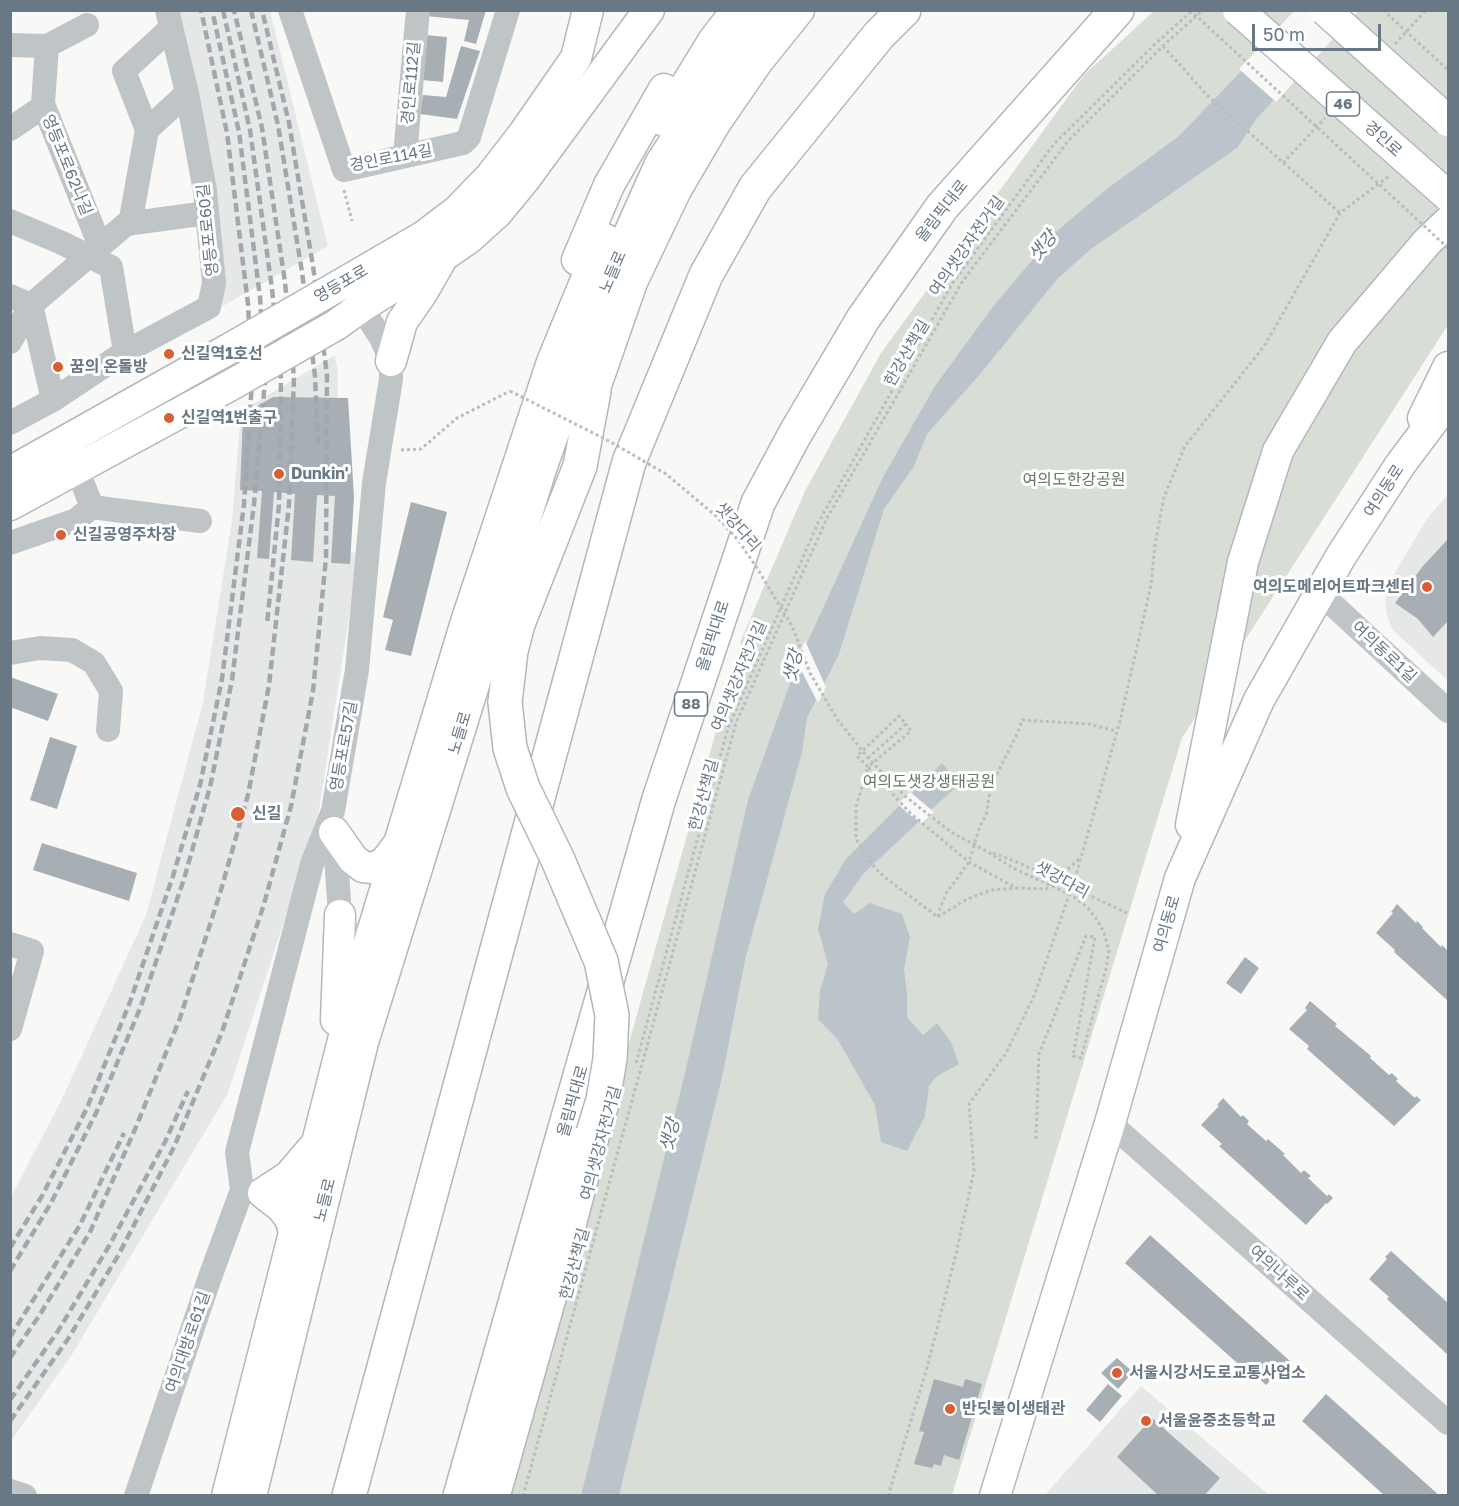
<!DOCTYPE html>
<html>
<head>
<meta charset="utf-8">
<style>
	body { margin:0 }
	#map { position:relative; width:1459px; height:1506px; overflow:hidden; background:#f8f8f6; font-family:"Golos Text",sans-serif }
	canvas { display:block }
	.frame { position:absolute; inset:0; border:12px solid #697885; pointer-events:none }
	.scale { position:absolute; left:1252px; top:24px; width:129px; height:27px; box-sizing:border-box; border:3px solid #697885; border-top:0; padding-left:8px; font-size:18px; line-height:21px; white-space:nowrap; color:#697885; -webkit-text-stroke:4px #fff; paint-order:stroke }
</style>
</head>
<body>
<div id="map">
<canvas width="1459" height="1506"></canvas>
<div class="frame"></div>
<div class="scale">50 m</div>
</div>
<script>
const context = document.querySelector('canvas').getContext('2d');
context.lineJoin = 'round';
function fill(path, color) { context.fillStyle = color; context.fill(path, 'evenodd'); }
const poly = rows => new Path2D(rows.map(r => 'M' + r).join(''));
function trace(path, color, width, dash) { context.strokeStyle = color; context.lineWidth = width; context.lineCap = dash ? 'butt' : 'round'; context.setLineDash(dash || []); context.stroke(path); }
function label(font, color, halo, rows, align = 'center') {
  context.font = font + ' "Golos Text","Noto Sans KR",sans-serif'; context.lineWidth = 6; context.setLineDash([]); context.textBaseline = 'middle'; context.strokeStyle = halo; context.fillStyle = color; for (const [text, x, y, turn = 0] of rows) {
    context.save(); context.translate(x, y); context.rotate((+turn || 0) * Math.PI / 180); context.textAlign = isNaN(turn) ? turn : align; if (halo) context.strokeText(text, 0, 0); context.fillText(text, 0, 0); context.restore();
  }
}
const built = poly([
	[175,11,270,11,328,246,223,306,211,169],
	[335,355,338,374,334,551,359,553,318,817,228,1093,73,1353,11,1441,11,1197,61,1101,146,915,203,702,232,520,241,411],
	[1448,494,1448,681,1393,630,1387,616,1385,604,1388,585,1426,520],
	[1141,1386,1269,1495,1044,1496]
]);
const green = poly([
	[1154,11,1448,11,1448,325,1182,738,952,1495,501,1496,535,1380,742,638,805,491,881,353,1084,75]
]);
const water = poly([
	[1299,11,1356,11,1257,118,1237,148,1091,249,1058,278,981,373,927,434,914,466,884,509,839,654,807,718,802,752,745,960,723,1073,619,1495,581,1496,684,1077,748,800,796,667,883,477,935,386,995,304,1057,231,1107,189,1179,136],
	[942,763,959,784,864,873,843,902,854,914,870,903,902,914,910,937,904,969,907,993,907,1017,923,1035,937,1023,951,1042,959,1064,936,1077,929,1086,925,1116,907,1151,881,1142,875,1105,838,1040,818,1019,820,991,828,964,818,929,825,894,846,859]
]);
const pier = poly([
	[1295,10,1359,10,1276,102,1239,69],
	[805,641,826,687,818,703,796,660],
	[910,792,934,812,922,823,907,813,898,804]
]);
const building = poly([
	[425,10,486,10,476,44,464,41,469,20,425,16],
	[426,35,447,37,443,82,422,80],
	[461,46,480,51,457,119,420,114,423,95,446,97],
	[273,397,348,398,354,497,350,564,331,563,335,496,317,495,313,562,291,560,295,494,274,492,269,559,257,558,262,491,240,490,243,414],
	[411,502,447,512,411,656,385,650,393,620,383,617],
	[1448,539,1448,621,1433,637,1418,619,1395,603,1423,566],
	[10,677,58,694,48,721,10,707],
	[50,737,77,746,57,809,30,800],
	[42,843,137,873,129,901,33,870],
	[1397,904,1416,923,1417,921,1423,927,1422,928,1441,947,1442,945,1448,951,1448,1001,1394,952,1395,950,1376,933,1393,913,1391,912],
	[1245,957,1259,968,1241,994,1226,983],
	[1310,1001,1337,1024,1335,1026,1371,1056,1370,1058,1389,1075,1392,1073,1398,1079,1396,1081,1415,1098,1416,1096,1421,1100,1394,1126,1307,1049,1309,1046,1289,1029,1307,1010,1305,1008],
	[1223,1098,1241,1117,1243,1115,1249,1121,1247,1124,1266,1141,1268,1139,1285,1154,1283,1155,1301,1173,1304,1170,1311,1176,1308,1178,1327,1196,1329,1194,1333,1198,1327,1204,1326,1203,1306,1225,1219,1146,1222,1144,1201,1125,1219,1106,1217,1105],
	[1150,1235,1290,1361,1266,1385,1247,1368,1245,1370,1125,1263],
	[1391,1251,1448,1303,1448,1355,1387,1299,1389,1297,1369,1279,1387,1259,1385,1257],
	[1117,1358,1133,1372,1118,1389,1101,1373],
	[934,1379,963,1387,965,1379,982,1384,959,1460,944,1455,941,1466,934,1464,932,1468,914,1464,924,1432,919,1431],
	[1108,1384,1122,1396,1100,1422,1086,1410],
	[1326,1394,1440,1496,1385,1496,1302,1421],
	[1152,1418,1220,1478,1204,1496,1159,1496,1117,1457]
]);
const path = poly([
	[1395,44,1426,10],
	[1163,46,1207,95,1340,213],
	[1283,163,1325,118],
	[344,190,352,221],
	[401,450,421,449,457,418,510,391],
	[868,758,906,724,899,716,857,756,868,767,911,731,906,724],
	[1079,859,1046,889,1016,888,969,862,910,813,868,767,856,807,856,839,875,868,888,880,938,917,940,908,947,892,969,862,980,826,986,815,991,786,1018,732,1022,720,1089,724,1116,731],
	[938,917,967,899,991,890,1016,888],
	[636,1063,728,728,818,523,952,284,1054,144,1155,44,1193,10],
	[1036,1139,1039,1054,1086,936,1095,937,1073,1056,1081,1058,1100,990],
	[523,1496,736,723,827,518,962,282,1068,141,1163,46,1203,10],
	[888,1496,927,1368,956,1254,974,1171,969,1104,1006,1053,1034,996,1077,872,1120,721,1151,585,1155,544,1164,497,1185,446,1265,345,1340,213,1389,176]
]);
const minor = poly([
	[290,10,344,170,463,143,469,137,508,10],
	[171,28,124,71,147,130,187,93],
	[10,45,47,46,87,25],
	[47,46,43,104,100,246],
	[10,129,44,106],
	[405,155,418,10],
	[10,221,62,243,111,267,125,352],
	[130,224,147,130],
	[10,296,31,305,126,224,207,213],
	[31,305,53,400],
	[10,342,31,305],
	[10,423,53,400,125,352,209,307,214,283,205,191,187,93,167,10],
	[77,469,92,507,200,521],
	[10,543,76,520,92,507],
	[1320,593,1448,711],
	[10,653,40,648,72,650,94,663,111,691,108,730],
	[334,828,340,915,347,930],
	[10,944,32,951,10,1029],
	[1110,1123,1448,1423],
	[10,1491,25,1496],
	[136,1496,210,1277,242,1190,237,1152,312,864,333,811,357,670,374,483,391,379,391,361,381,338,361,307,355,292]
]);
const major = poly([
	[664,121,713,41,737,10],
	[577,260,609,185,664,89],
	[333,289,424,236,457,211,490,177,524,133,576,58,588,10],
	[336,325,361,307,442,257,468,239,497,213,525,179,649,10],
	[391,361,402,322,422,293,441,260],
	[584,413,594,391,632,282,676,190,716,122,758,61,799,10],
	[1423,418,1448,367],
	[10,472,227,350],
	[10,505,231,385],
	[1191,825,1243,562,1278,451,1342,342,1427,242,1448,222],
	[334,832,353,859,363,867,372,868,384,863,400,842],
	[336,1020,340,915],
	[294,1232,290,1218,281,1207,263,1193,289,1176,312,1149],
	[227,1496,362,966,465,625,552,362,585,282,605,239],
	[251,1496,363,1042,541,469,607,283,660,164,732,53,767,10],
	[995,1496,1110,1123,1180,878,1259,700,1341,556,1400,465,1448,401]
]);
const highway = poly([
	[505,702,511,651,518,624,580,466,594,391],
	[349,1496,629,462,706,275,755,188,879,35,904,10],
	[460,1496,659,799,758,503,795,434,863,319,942,207,1117,10],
	[493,1496,561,1256,593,1133]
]);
const rail = poly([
	[223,10,250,130,272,289,281,379,279,505,267,624],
	[251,10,278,125,302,272,315,376,318,447],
	[10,1248,42,1196,87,1108,130,1002,173,876,200,785,222,679,244,504,252,382,248,304,227,133,201,10],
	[10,1271,51,1203,97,1111,141,1006,184,879,210,787,232,680,254,504,265,381,260,297,239,132,212,10],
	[10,1337,80,1225,124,1133],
	[10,1358,39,1316,90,1232,136,1127,180,1018,221,890,248,795,269,685,289,505,294,378,285,282,262,128,234,10],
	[10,1400,58,1331,109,1246,165,1142,188,1091],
	[10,1421,68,1339,119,1254,174,1147,222,1032,264,904,291,806,313,691,326,558,327,375,313,266,289,123,262,10]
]);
const pathBridge = poly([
	[1190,10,1448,248],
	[1383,10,1448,70],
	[510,391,609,441,666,474,716,516,738,540,757,568,792,626,810,673,837,719,868,758,906,797,951,832,988,852,1013,868,1073,896,1088,908,1098,921,1104,933,1109,951,1106,969,1100,990],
	[993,853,1017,862,1127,913]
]);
const majorBridge = poly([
	[1238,10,1448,196],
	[1325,10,1448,121],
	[227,350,333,289],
	[231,385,336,325]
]);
const highwayBridge = poly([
	[505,702,510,748,523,788,558,860,601,961,612,1015,610,1059,603,1100,593,1133]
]);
const markers = [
	[169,354,6,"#da5e33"],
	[58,367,6,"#da5e33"],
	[169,418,6,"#da5e33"],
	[279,474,6,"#da5e33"],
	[61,535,6,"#da5e33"],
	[1427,587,6,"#da5e33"],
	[238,814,8,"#da5e33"],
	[1117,1373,6,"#da5e33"],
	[950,1409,6,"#da5e33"],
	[1146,1421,6,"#da5e33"]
];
const shields = [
	[1343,104,33],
	[691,704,33]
];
const shieldNames = [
	["46",1343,104],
	["88",691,704]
];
const streetNames = [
	["경인로112길",411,83,-85],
	["경인로",1383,139,42],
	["경인로114길",391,158,-11],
	["영등포로62나길",67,165,68],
	["올림픽대로",942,211,-52],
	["영등포로60길",208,230,-96],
	["여의샛강자전거길",967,246,-55],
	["노들로",613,272,-67],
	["영등포로",341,284,-30],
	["한강산책길",907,353,-60],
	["여의동로",1384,491,-57],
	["샛강다리",738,527,49],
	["올림픽대로",713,636,-72],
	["여의동로1길",1384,652,43],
	["여의샛강자전거길",739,676,-67],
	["노들로",460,733,-73],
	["영등포로57길",344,746,-80],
	["한강산책길",704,795,-75],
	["샛강다리",1062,880,29],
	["여의동로",1167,924,-74],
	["올림픽대로",573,1101,-74],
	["여의샛강자전거길",601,1143,-75],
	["노들로",325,1200,-76],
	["한강산책길",575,1264,-75],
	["여의나루로",1279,1273,42],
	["여의대방로61길",188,1342,-71]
];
const poiNames = [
	["신길역1호선",181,354],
	["꿈의 온돌방",70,367],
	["신길역1번출구",181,418],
	["Dunkin'",291,474],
	["신길공영주차장",73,535],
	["여의도메리어트파크센터",1415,587,"right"],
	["신길",252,814],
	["서울시강서도로교통사업소",1129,1373],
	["반딧불이생태관",962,1409],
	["서울윤중초등학교",1158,1421]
];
const parkNames = [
	["여의도한강공원",1074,480],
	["여의도샛강생태공원",929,782]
];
const waterNames = [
	["샛강",1043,246,-50],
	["샛강",793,666,-76],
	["샛강",670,1135,-75]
];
fill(built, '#e6e7e7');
fill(green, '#d8ddd5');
fill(water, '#bbc4ca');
fill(pier, '#f8f8f6');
fill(building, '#a7afb5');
trace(major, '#b3b8bc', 33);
trace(highway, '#b3b7ba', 36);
trace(path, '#babdbf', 3, [3, 3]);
trace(minor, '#bfc4c7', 24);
trace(major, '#fff', 30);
trace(highway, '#fff', 33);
trace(rail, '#a1a8ad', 4.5, [9, 4.5]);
trace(majorBridge, '#b3b8bc', 33, []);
trace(highwayBridge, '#b3b7ba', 36, []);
trace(pathBridge, '#babdbf', 3, [3, 3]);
trace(majorBridge, '#fff', 30);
trace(highwayBridge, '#fff', 33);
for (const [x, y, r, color] of markers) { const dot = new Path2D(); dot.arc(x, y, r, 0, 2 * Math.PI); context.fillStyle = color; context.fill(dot); trace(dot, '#fff', 2); }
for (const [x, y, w] of shields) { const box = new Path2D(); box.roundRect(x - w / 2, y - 12, w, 24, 4.5); context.fillStyle = '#fff'; context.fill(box); trace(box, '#697885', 1.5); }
label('bold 15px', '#697885', null, shieldNames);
label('16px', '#697885', '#fff', streetNames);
label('bold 16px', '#697885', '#fff', poiNames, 'left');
label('16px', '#667763', '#fff', parkNames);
label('italic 18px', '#647880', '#fff', waterNames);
</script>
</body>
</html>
